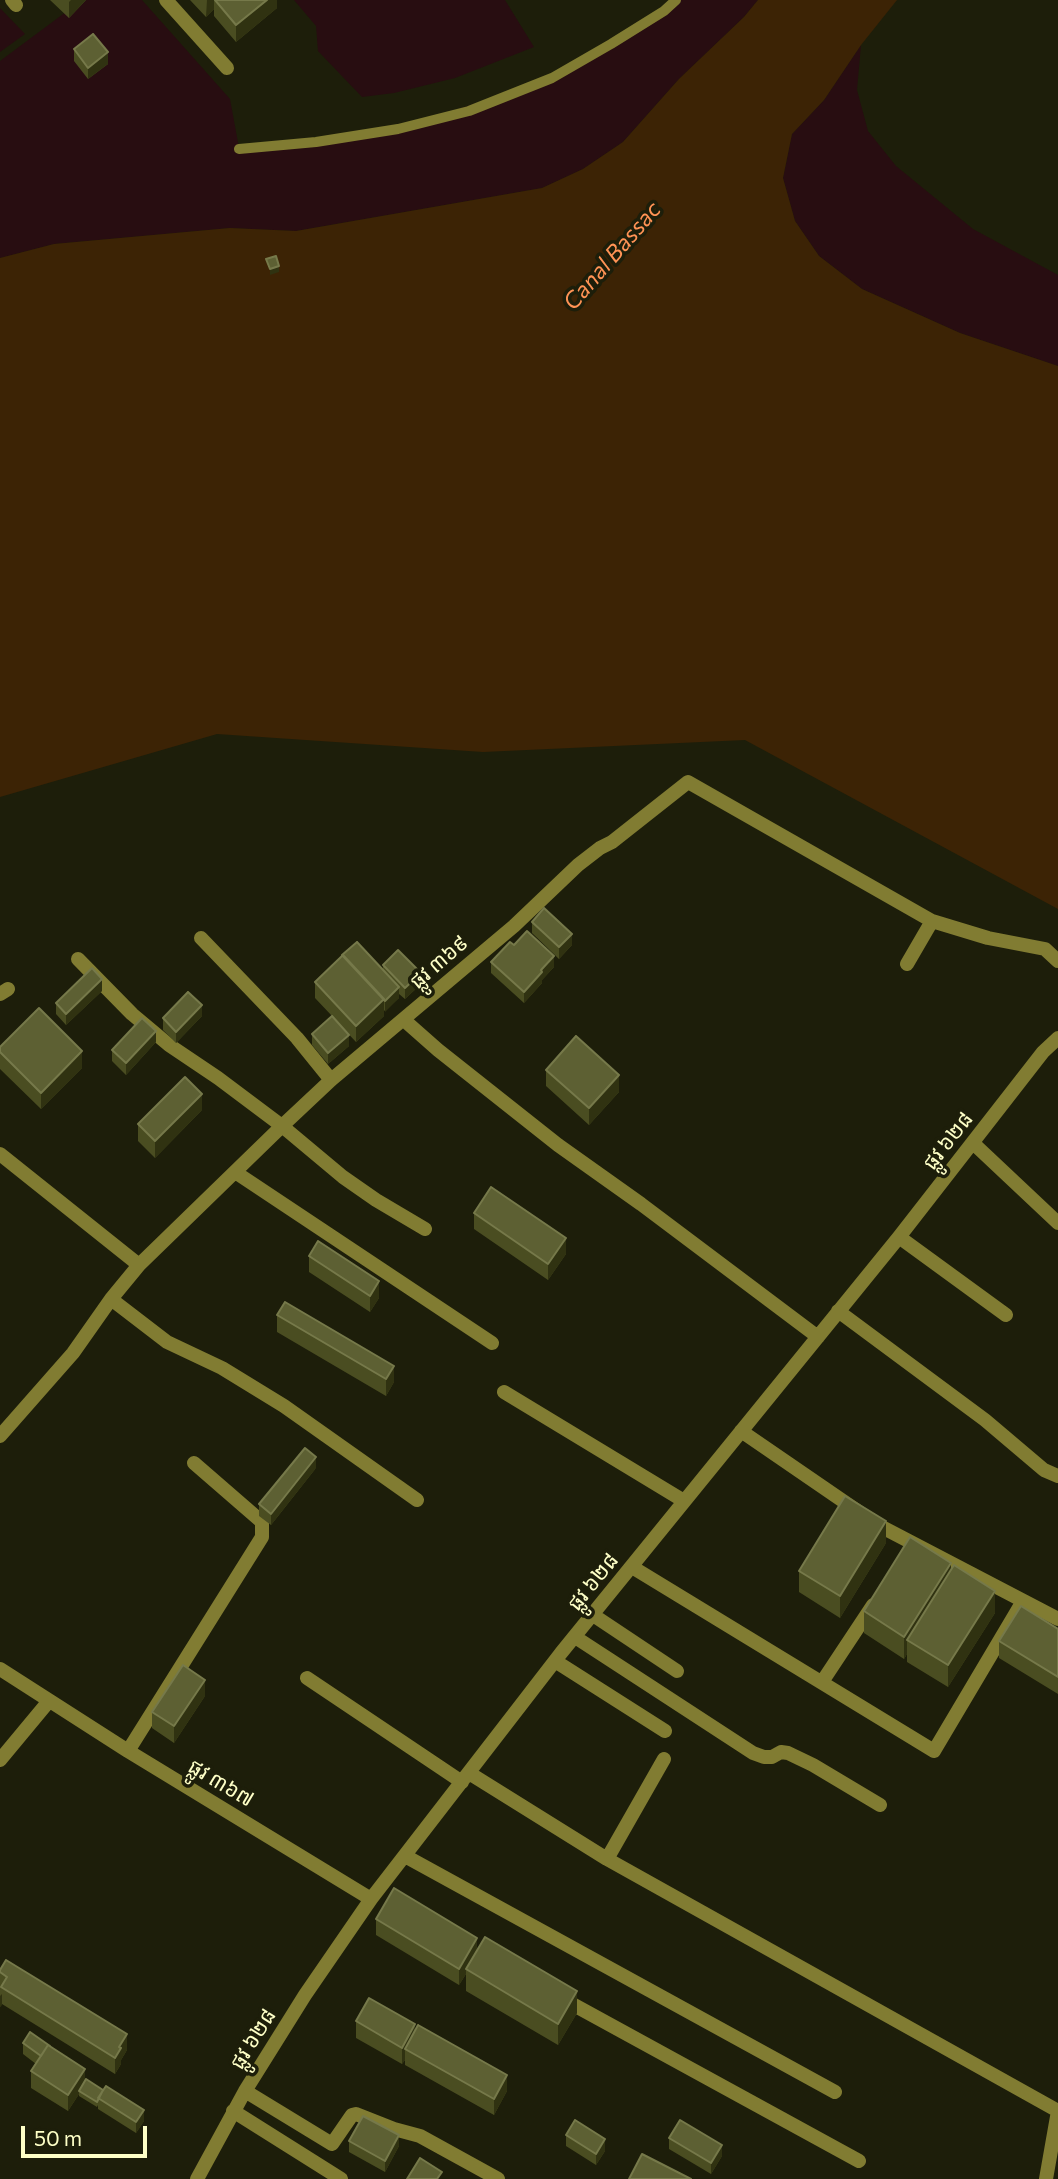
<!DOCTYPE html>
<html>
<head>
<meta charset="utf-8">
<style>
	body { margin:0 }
	#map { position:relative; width:1058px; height:2179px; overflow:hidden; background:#1d1e0a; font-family:Commissioner,sans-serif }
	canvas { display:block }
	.scale { position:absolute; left:21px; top:2126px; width:126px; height:32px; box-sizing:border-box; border:4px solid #feffc7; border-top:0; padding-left:9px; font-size:21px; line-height:24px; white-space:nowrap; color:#feffc7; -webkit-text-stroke:5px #1d1e0a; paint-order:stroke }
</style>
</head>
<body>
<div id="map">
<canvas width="1058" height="2179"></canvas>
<div class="scale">50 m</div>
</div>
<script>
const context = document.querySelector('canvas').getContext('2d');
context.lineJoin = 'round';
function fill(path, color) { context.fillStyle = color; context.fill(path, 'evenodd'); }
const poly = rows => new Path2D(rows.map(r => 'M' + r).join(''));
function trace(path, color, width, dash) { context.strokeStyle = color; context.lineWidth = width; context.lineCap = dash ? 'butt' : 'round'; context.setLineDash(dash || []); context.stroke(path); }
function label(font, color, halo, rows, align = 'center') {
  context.font = font + ' Commissioner,"Noto Sans Khmer",sans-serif'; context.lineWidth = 7; context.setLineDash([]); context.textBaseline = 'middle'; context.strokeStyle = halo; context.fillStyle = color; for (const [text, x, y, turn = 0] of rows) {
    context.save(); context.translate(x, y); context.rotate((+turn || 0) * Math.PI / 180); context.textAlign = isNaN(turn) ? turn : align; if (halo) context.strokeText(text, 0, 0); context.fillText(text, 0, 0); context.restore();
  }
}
const green = poly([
	[82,0,142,0,230,99,239,148,398,129,552,78,676,0,758,0,744,17,679,79,623,142,583,169,542,188,296,231,230,228,54,244,0,258,0,61],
	[294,0,505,0,534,47,455,78,394,93,362,97,318,51,316,26],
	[0,8,25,34,0,52],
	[861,45,857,90,868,131,896,166,973,229,1058,275,1058,366,960,333,862,289,819,256,795,221,783,178,792,134,824,100]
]);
const water = poly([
	[758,0,897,0,861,45,824,100,792,134,783,178,795,221,819,256,862,289,960,333,1058,366,1058,909,745,740,483,752,217,734,0,797,0,258,54,244,230,228,296,231,542,188,583,169,623,142,679,79,744,17]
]);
const pedestrian = poly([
	[239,149,316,142,398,129,469,111,552,78,611,44,664,11,676,0]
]);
const minor = poly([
	[12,0,16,5],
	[166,0,227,68],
	[201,938,297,1038,331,1080],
	[78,959,132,1014,169,1045,218,1078,282,1126,343,1177,376,1200,425,1229],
	[907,964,932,921],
	[0,994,8,989],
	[404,1020,438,1050,558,1145,641,1204,818,1337],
	[973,1143,1058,1223],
	[0,1154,139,1265],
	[235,1172,492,1343],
	[899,1237,1006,1315],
	[111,1299,167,1342,222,1368,284,1406,417,1500],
	[838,1311,985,1420,1044,1470,1058,1476],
	[504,1392,684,1501],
	[741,1431,878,1525,1058,1619],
	[0,1436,73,1353,111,1299,139,1265,282,1126,331,1080,514,926,578,865,600,848,612,842,688,782,932,921,988,938,1045,949,1058,961],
	[632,1567,934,1751,1023,1601],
	[593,1615,677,1671],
	[575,1637,753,1753,764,1757,772,1757,781,1752,788,1753,813,1765,880,1805],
	[555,1661,665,1731],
	[0,1669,128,1751,371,1899],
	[307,1678,462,1782],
	[822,1682,873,1605],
	[128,1751,262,1537,262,1522,194,1463],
	[0,1760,49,1701],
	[469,1773,607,1859,1058,2111],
	[405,1856,835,2092],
	[607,1859,664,1759],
	[563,1999,859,2161],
	[245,2091,332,2144,352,2115,356,2114,394,2129,420,2136,498,2179],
	[233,2111,341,2179],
	[197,2179,245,2091,305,1995,371,1899,561,1653,899,1237,1043,1052,1058,1038],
	[1046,2179,1058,2111]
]);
const wall = poly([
	[50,0,86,0,69,18],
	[190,0,277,0,277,8,236,42,214,16,214,9,206,17],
	[74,49,108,64,88,79,74,61],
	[532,922,572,945,559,959,532,933],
	[514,945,554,967,542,980,542,983,524,1003,491,973,491,962],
	[383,965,421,984,405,999,399,994,399,998,384,1011,384,1016,356,1042,340,1025,349,1046,328,1064,312,1045,312,1034,332,1016,315,998,315,982,383,970],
	[102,991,66,1025,56,1014,56,1003],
	[202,1016,176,1043,163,1030,163,1018],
	[156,1042,126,1075,112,1061,112,1050],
	[0,1047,82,1068,41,1109,0,1069],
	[546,1070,619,1092,589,1125,546,1086],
	[202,1110,155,1158,138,1141,138,1124],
	[474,1213,566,1254,548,1280,474,1229],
	[309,1256,379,1298,370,1312,309,1272],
	[277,1315,394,1382,386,1396,277,1332],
	[316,1468,271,1525,259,1516,259,1504],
	[886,1543,840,1618,799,1592,799,1571],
	[951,1570,995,1613,948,1687,907,1662,907,1654,904,1659,864,1633,864,1611],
	[1058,1629,1058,1694,999,1658,999,1641],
	[205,1696,174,1743,152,1728,152,1712],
	[376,1919,477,1949,577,2013,558,2045,466,1991,466,1974,459,1985,376,1935],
	[0,1970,127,2050,121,2060,121,2064,115,2074,2,2004,0,2007],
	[356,2021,415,2030,507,2091,494,2115,405,2065,405,2060,402,2064,356,2038],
	[23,2043,85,2081,144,2121,136,2133,98,2109,98,2105,97,2107,79,2096,79,2094,68,2111,31,2088,31,2071,36,2064,23,2054],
	[566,2135,605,2151,596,2165,566,2146],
	[669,2138,722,2156,711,2174,669,2149],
	[349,2141,399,2146,385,2172,349,2152]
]);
const shadedWall = poly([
	[71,0,86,0,69,18,69,2],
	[207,0,214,0,214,9,206,17],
	[267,0,277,0,277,8,236,42,236,25],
	[108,52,108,64,88,79,88,68],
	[279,266,279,272,270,275,270,269],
	[572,934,572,945,559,959,559,947],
	[554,956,554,967,542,980,542,983,524,1003,524,992],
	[421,973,421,984,405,999,405,988],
	[102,979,102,991,66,1025,66,1014],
	[399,987,399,998,385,1012,385,1001],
	[384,999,384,1016,356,1042,356,1026],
	[202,1005,202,1016,176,1043,176,1032],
	[156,1031,156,1042,126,1075,126,1063],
	[349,1035,349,1046,328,1064,328,1053],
	[82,1051,82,1068,41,1109,41,1093],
	[619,1075,619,1092,589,1125,589,1108],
	[202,1094,202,1110,155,1158,155,1141],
	[566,1238,566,1254,548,1280,548,1264],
	[379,1281,379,1298,370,1312,370,1296],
	[394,1366,394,1382,386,1396,386,1379],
	[316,1457,316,1468,271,1525,271,1514],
	[886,1521,886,1543,840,1618,840,1596],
	[951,1563,951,1584,907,1640,907,1654,904,1659,904,1637],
	[995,1591,995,1613,948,1687,948,1665],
	[205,1680,205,1696,174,1743,174,1726],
	[477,1938,477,1954,466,1969,466,1974,459,1985,459,1969],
	[577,1991,577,2013,558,2045,558,2024],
	[2,1994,2,2005,0,2007,0,1996],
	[415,2024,415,2041,405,2049,405,2060,402,2064,402,2048],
	[127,2034,127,2050,121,2060,121,2064,115,2074,115,2058,119,2047],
	[85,2069,85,2085,79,2091,79,2094,68,2111,68,2095],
	[507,2075,507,2091,494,2115,494,2099],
	[144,2110,144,2121,136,2133,136,2122],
	[399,2135,399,2146,385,2172,385,2161],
	[605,2139,605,2151,596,2165,596,2154],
	[722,2145,722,2156,711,2174,711,2163]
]);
const building = poly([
	[215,0,267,0,236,25,215,0],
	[93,34,108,52,88,68,74,49,93,34],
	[276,256,279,266,270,269,266,259,276,256],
	[544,908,572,934,559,947,532,922,544,908],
	[527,931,554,956,541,970,542,972,524,992,491,962,510,942,514,945,527,931],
	[357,942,399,987,385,1001,342,955,357,942],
	[398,950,421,973,405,988,383,965,398,950],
	[343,955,384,999,356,1026,315,982,343,955],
	[92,968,102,979,66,1014,56,1003,92,968],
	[188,992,202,1005,176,1032,163,1018,188,992],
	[39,1008,82,1051,41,1093,0,1052,0,1047,39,1008],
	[332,1016,349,1035,328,1053,312,1034,332,1016],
	[142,1018,156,1031,126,1063,112,1050,142,1018],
	[576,1036,619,1075,589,1108,546,1070,576,1036],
	[185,1077,202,1094,155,1141,138,1124,185,1077],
	[491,1187,566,1238,548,1264,474,1213,491,1187],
	[318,1241,379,1281,370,1296,309,1256,318,1241],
	[285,1302,394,1366,386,1379,277,1315,285,1302],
	[305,1448,316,1457,271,1514,259,1504,305,1448],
	[845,1496,886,1521,840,1596,799,1571,845,1496],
	[910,1537,951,1563,904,1637,864,1611,910,1537],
	[954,1565,995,1591,948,1665,907,1640,954,1565],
	[1021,1606,1058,1629,1058,1677,999,1641,1021,1606],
	[183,1665,205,1680,174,1726,152,1712,183,1665],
	[394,1888,477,1938,459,1969,376,1919,394,1888],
	[485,1937,577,1991,558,2024,466,1969,485,1937],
	[6,1960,127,2034,119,2047,121,2048,115,2058,1,1987,7,1977,0,1972,0,1970,6,1960],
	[369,1998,415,2024,402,2048,356,2021,369,1998],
	[418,2025,507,2075,494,2099,405,2049,418,2025],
	[30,2032,50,2046,48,2045,41,2056,23,2043,30,2032],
	[48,2045,85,2069,68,2095,31,2071,48,2045],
	[86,2079,103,2090,97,2102,79,2091,86,2079],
	[106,2086,144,2110,136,2122,98,2098,106,2086],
	[363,2116,399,2135,385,2161,349,2141,363,2116],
	[575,2120,605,2139,596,2154,566,2135,575,2120],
	[680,2120,722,2145,711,2163,669,2138,680,2120],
	[642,2154,691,2179,629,2179,642,2154],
	[420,2158,442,2172,437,2179,407,2179,420,2158]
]);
const streetNames = [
	["ផ្លូវ ៣៦៩",439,962,-41],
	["ផ្លូវ ៦២៨",948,1141,-52],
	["ផ្លូវ ៦២៨",593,1582,-51],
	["ផ្លូវ ៣៦៧",221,1783,31],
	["ផ្លូវ ៦២៨",253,2039,-58]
];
const waterNames = [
	["Canal Bassac",612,256,-49]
];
fill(green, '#280d11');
fill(water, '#3c2305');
trace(pedestrian, '#817c32', 10);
trace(minor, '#817c32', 14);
fill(wall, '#4a4d21');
fill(shadedWall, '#303211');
fill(building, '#5d6033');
trace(building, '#76794a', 2);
label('21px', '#feffc7', '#1d1e0a', streetNames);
label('italic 23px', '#ff9355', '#1d1e0a', waterNames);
</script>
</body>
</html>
